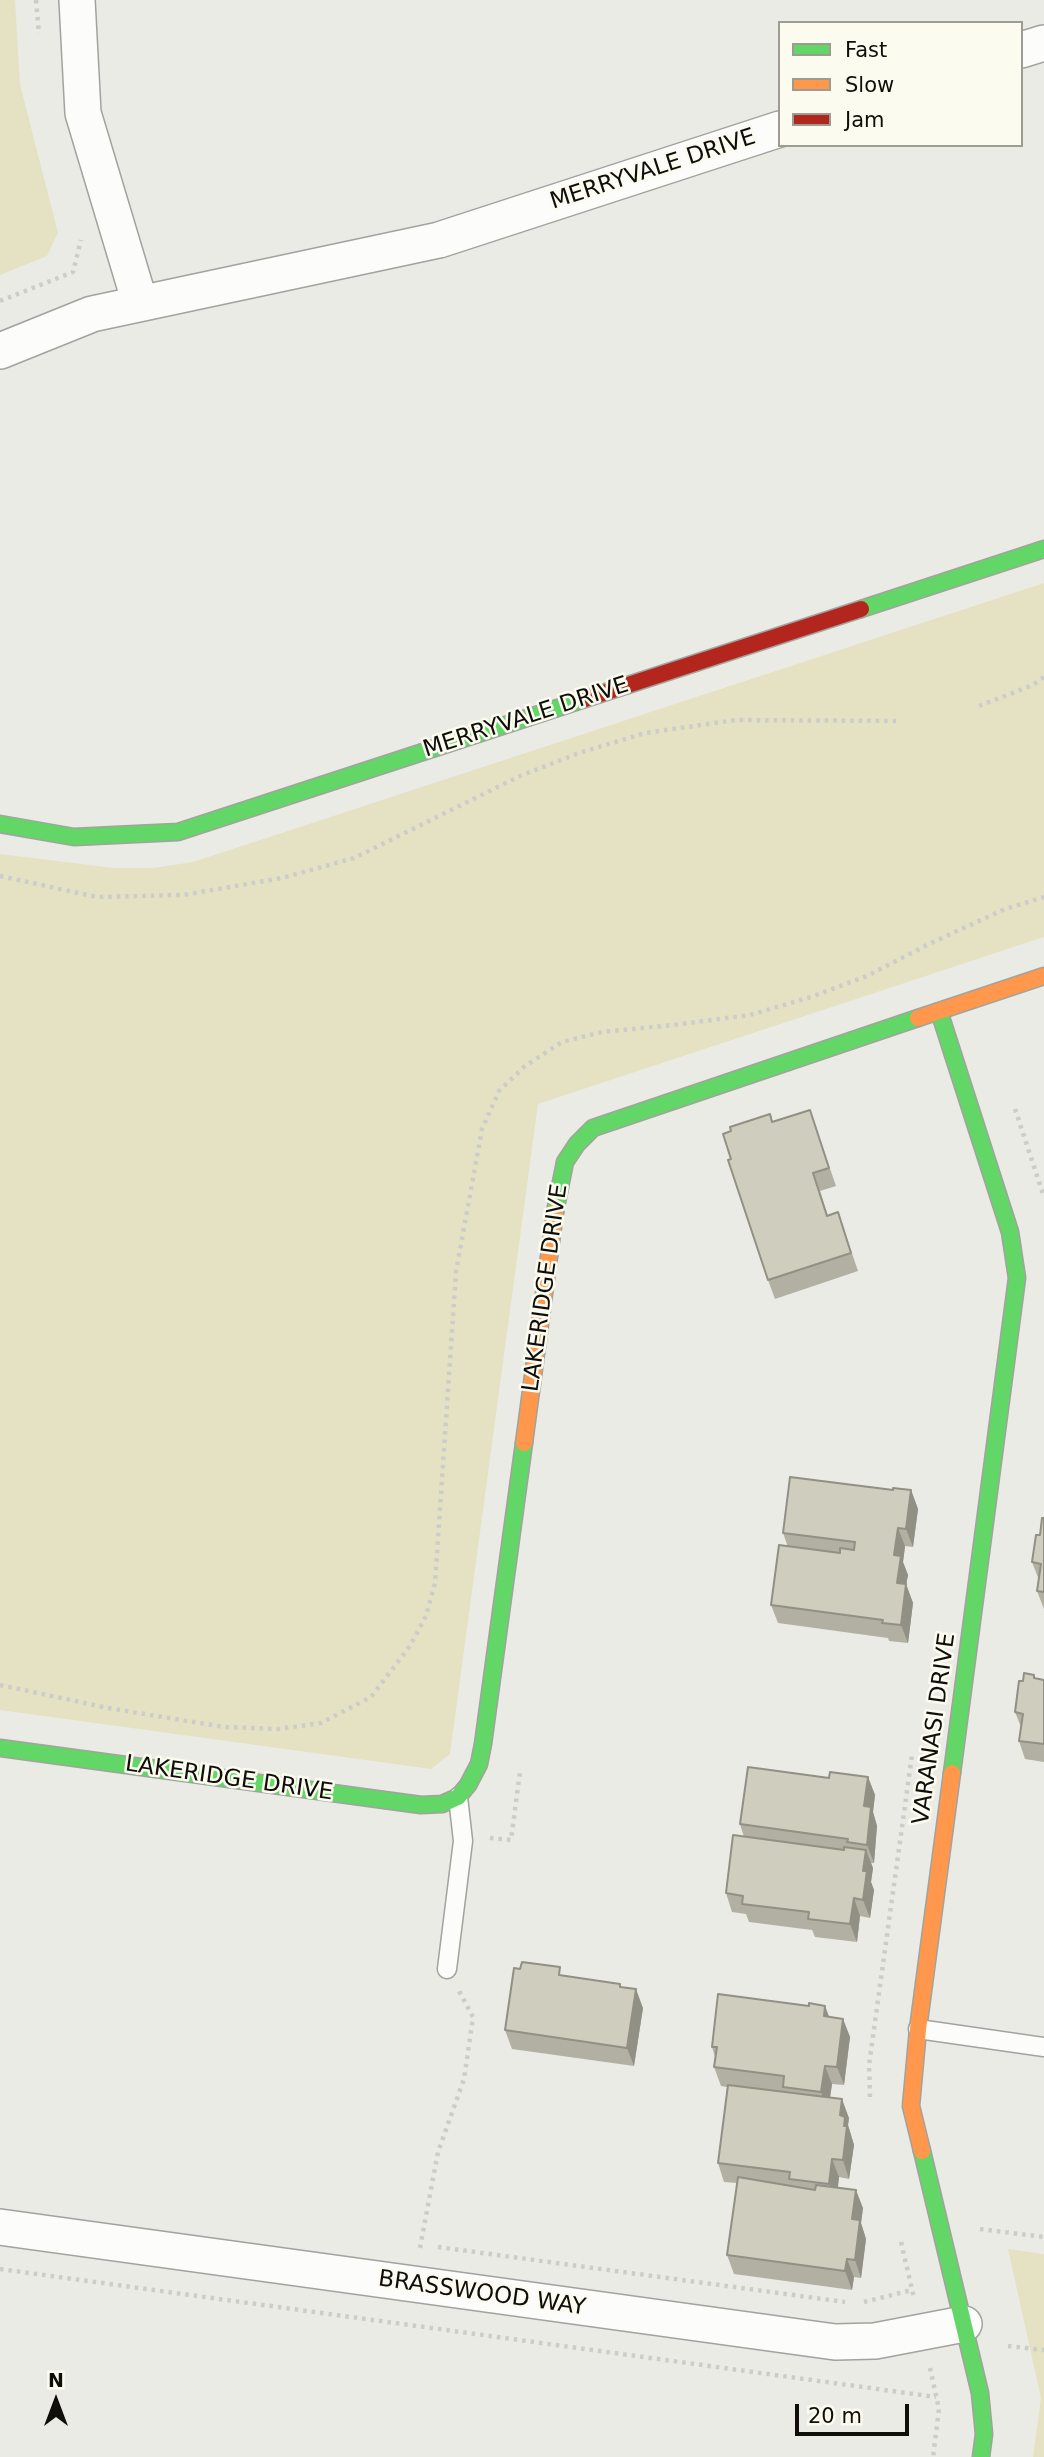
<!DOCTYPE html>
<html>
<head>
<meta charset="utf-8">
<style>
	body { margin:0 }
	#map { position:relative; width:1044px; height:2457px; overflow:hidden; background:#ebebe5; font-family:"DejaVu Sans",sans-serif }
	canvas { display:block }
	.legend { position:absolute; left:778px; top:21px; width:245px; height:126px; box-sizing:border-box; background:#fcfbef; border:2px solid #9d9c93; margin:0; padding:9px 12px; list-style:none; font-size:21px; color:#0f0e0a }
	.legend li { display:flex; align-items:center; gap:14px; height:35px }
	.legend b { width:35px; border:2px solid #9d9c93 }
	.north { position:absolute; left:21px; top:2366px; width:70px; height:70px; -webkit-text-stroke:5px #fcfbef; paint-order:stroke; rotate:0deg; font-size:19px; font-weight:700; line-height:28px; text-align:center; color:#0f0e0a }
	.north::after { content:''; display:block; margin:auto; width:24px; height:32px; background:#0f0e0a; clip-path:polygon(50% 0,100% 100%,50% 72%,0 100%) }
	.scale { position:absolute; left:795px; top:2404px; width:114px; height:32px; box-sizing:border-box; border:4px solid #0f0e0a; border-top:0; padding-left:9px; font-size:21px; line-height:24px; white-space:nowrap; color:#0f0e0a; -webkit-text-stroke:5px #fcfbef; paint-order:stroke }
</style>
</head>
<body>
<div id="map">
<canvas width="1044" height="2457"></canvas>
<ul class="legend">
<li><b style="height:9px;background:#63d668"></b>Fast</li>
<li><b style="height:9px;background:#ff974d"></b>Slow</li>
<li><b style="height:9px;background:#b3261e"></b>Jam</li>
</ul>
<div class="north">N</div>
<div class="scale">20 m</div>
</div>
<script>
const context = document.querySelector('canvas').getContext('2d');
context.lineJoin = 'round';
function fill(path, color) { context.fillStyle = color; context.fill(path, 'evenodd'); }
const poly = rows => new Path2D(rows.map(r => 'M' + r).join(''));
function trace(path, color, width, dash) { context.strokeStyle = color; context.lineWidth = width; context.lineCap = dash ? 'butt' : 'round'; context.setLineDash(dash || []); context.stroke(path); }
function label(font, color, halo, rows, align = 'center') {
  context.font = font + ' "DejaVu Sans",sans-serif'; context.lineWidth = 5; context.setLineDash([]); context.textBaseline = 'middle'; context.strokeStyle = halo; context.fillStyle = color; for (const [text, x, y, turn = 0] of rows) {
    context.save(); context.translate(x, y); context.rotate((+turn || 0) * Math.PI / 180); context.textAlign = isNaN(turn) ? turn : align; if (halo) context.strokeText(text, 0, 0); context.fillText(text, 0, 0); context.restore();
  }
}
const green = poly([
	[0,0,15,0,20,84,58,233,47,256,0,275],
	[1044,583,1044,937,538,1104,450,1754,431,1769,0,1710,0,854,114,868,153,868,193,862],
	[1008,2249,1044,2254,1044,2457,1033,2457,1041,2398]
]);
const path = poly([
	[36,0,39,34],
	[0,301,73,272,81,240],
	[979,706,1033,685,1044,677],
	[0,876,97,897,183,895,282,878,354,858,520,776,579,753,645,733,736,720,898,721],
	[1015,1109,1044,1197],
	[0,1685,108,1708,224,1727,278,1729,321,1723,371,1697,410,1646,426,1616,435,1583,456,1272,482,1129,499,1091,525,1066,562,1042,602,1032,673,1025,750,1015,811,997,867,976,929,944,1005,909,1044,897],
	[490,1838,511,1840,520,1772],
	[870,2097,869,2065,912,1755],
	[980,2229,1044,2237],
	[901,2242,914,2298],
	[438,2247,845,2302],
	[420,2248,438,2152,464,2079,473,2017,459,1991],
	[0,2269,936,2397],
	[864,2302,912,2290],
	[1008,2346,1044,2350],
	[930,2368,939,2409,933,2457]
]);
const lane = poly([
	[447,1969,463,1841,458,1797],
	[918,2029,1044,2047]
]);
const street = poly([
	[77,0,83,113,140,303],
	[1021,50,1044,43],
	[0,351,92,314,439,240,780,129],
	[0,2227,835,2342,875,2341,964,2324]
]);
const fast = poly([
	[861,609,1044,549],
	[0,824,74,837,178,832,585,699],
	[939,1011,1010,1232,1017,1278,952,1773],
	[555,1212,565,1162,577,1144,593,1128,918,1018],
	[0,1748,421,1805,442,1804,458,1797,468,1785,479,1764,483,1744,524,1443],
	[922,2151,980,2393,984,2434,981,2457]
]);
const slow = poly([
	[918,1018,1044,976],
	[524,1443,555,1212],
	[922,2151,911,2106,918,2029,952,1773]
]);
const jam = poly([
	[585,699,861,609]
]);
const wall = poly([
	[810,1110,836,1186,820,1191,828,1216,838,1212,858,1271,775,1299,768,1280,731,1159,773,1122],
	[893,1490,911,1490,918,1509,913,1547,905,1546,903,1562,908,1575,906,1584,913,1603,908,1643,889,1641,888,1638,778,1623,771,1605,788,1547,783,1533],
	[1044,1518,1044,1609,1037,1591,1039,1580,1032,1562],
	[1036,1679,1044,1680,1044,1762,1025,1759,1019,1741,1021,1727,1015,1712,1023,1681],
	[868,1777,875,1795,873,1812,877,1826,874,1863,871,1863,873,1868,871,1882,874,1890,870,1918,860,1916,857,1942,815,1937,812,1930,749,1922,746,1914,732,1912,726,1893,744,1837,740,1824],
	[563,1975,621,1987,643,2008,634,2066,512,2049,505,2030],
	[830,2017,843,2019,850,2037,844,2085,832,2084,830,2098,849,2118,848,2125,854,2145,849,2179,839,2177,838,2187,863,2208,861,2223,866,2239,861,2278,854,2277,852,2290,734,2274,727,2255,737,2183,724,2182,718,2163,727,2087,721,2086,714,2067,715,2057,712,2047]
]);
const shadedWall = poly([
	[911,1490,918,1509,913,1547,906,1529],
	[898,1528,905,1546,903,1562,908,1575,903,1602,897,1583,894,1555],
	[906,1584,913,1603,908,1643,901,1625],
	[868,1777,875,1795,873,1812,877,1826,874,1863,867,1845,864,1806],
	[866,1850,873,1868,871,1882,874,1890,870,1918,863,1900,863,1871],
	[854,1898,860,1916,857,1942,850,1924],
	[636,1989,643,2008,634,2066,627,2048],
	[825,2006,832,2024,824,2016],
	[843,2019,850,2037,844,2085,837,2067],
	[825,2066,832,2084,828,2111,821,2092],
	[842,2099,849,2118,848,2125,854,2145,849,2179,843,2160,840,2115],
	[832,2159,839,2177,836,2203,829,2184],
	[856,2190,863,2208,861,2223,866,2239,861,2278,855,2260,852,2219],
	[847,2259,854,2277,852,2290,845,2271]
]);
const building = poly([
	[810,1110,829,1168,813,1173,827,1216,838,1212,851,1253,768,1280,728,1160,731,1159,723,1134,731,1131,730,1127,770,1114,772,1122,810,1110],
	[790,1477,893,1490,893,1488,911,1490,906,1529,898,1528,894,1555,901,1556,897,1583,906,1584,901,1625,882,1623,883,1620,771,1605,779,1545,840,1553,840,1548,854,1550,855,1542,783,1533,790,1477],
	[1042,1518,1044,1518,1044,1592,1037,1591,1041,1564,1032,1562,1036,1535,1040,1535,1042,1518],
	[1024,1673,1034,1675,1034,1678,1044,1680,1044,1744,1019,1741,1023,1714,1015,1712,1019,1681,1023,1681,1024,1673],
	[748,1767,829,1778,830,1772,868,1777,864,1806,871,1807,867,1845,847,1842,848,1839,740,1824,748,1767],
	[733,1835,844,1850,844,1847,866,1850,863,1871,867,1871,863,1900,854,1898,850,1924,808,1919,809,1912,742,1904,743,1896,726,1893,733,1835],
	[522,1962,560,1967,559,1975,620,1984,620,1987,636,1989,627,2048,505,2030,514,1968,520,1969,522,1962],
	[718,1994,809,2006,809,2003,825,2006,824,2016,843,2019,837,2067,825,2066,821,2092,783,2087,784,2076,714,2067,717,2047,712,2047,718,1994],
	[728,2085,842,2099,840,2115,845,2117,844,2126,847,2126,843,2160,832,2159,829,2184,789,2179,790,2172,718,2163,728,2085],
	[738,2177,815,2190,816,2185,856,2190,852,2219,860,2220,855,2260,847,2259,845,2271,727,2255,738,2177]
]);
const streetNames = [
	["MERRYVALE DRIVE",653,170,-18],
	["MERRYVALE DRIVE",526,718,-18],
	["LAKERIDGE DRIVE",546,1288,-82],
	["VARANASI DRIVE",935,1729,-82],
	["LAKERIDGE DRIVE",229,1779,8],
	["BRASSWOOD WAY",482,2294,8]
];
fill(green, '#e5e2c3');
trace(lane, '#a2a29e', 21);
trace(street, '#a2a29e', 38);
trace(fast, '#a2a29e', 19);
trace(slow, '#a2a29e', 19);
trace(jam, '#a2a29e', 19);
trace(path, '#ccccc9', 4.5, [3.5, 5]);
trace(lane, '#fcfcfb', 18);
trace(street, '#fcfcfb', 35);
trace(fast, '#63d668', 16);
trace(slow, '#ff974d', 16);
trace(jam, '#b3261e', 16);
fill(wall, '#b2b0a3');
fill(shadedWall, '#919085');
fill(building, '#cfcdbe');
trace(building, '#919085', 2);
label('23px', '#0f0e0a', '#fcfbef', streetNames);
</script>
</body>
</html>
